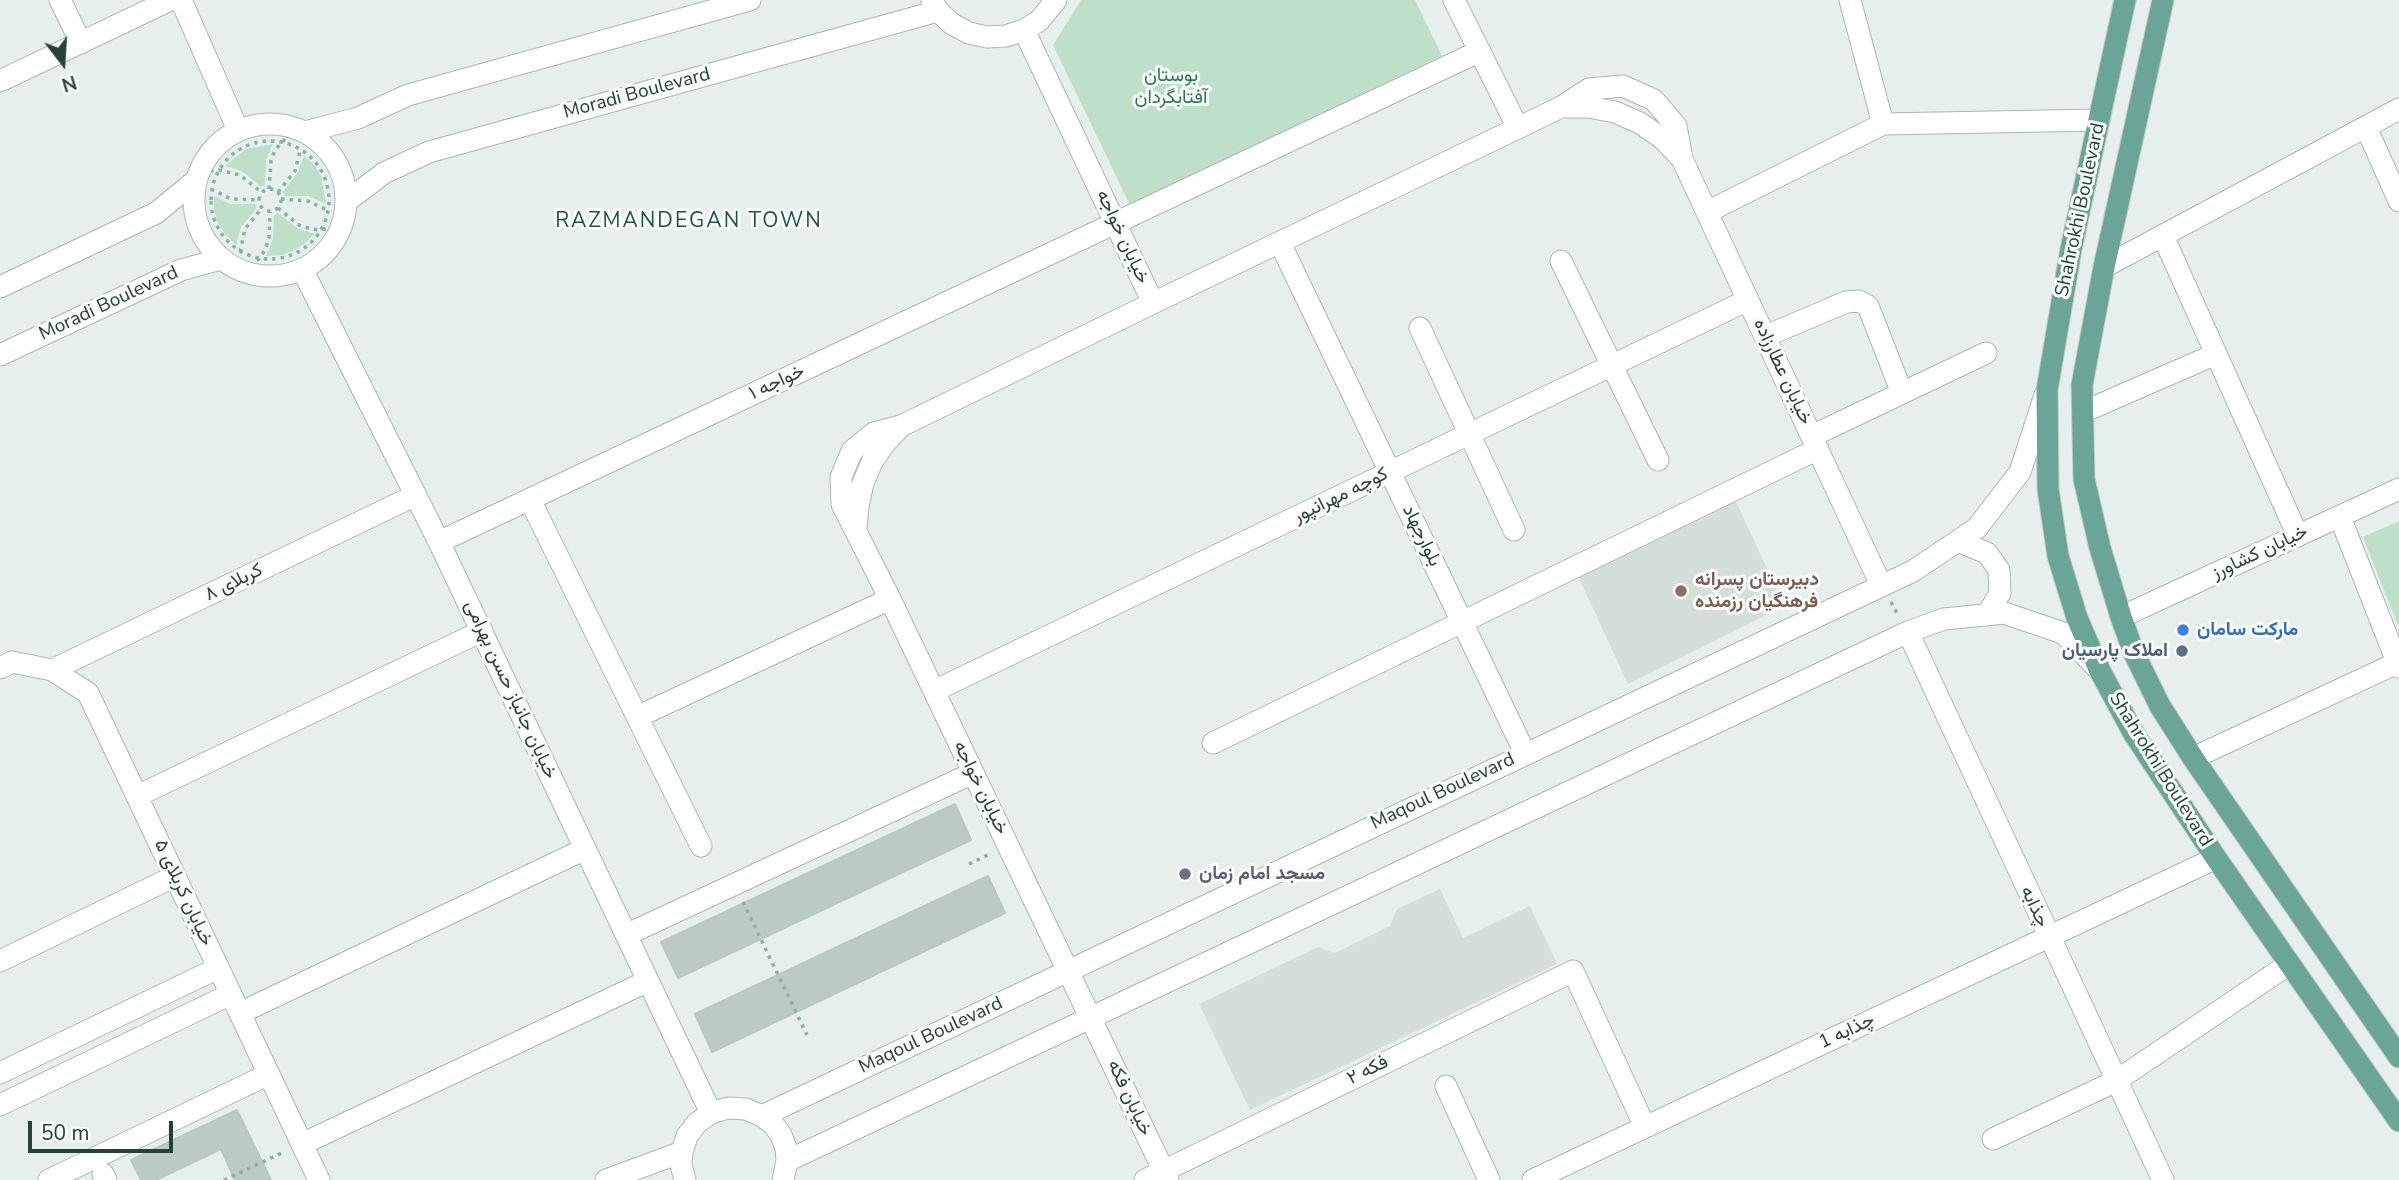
<!DOCTYPE html>
<html>
<head>
<meta charset="utf-8">
<style>
	body { margin:0 }
	#map { position:relative; width:2399px; height:1180px; overflow:hidden; background:#e6efeb; font-family:"Nunito Sans",sans-serif }
	canvas { display:block }
	.north { position:absolute; left:28px; top:28px; width:70px; height:70px; -webkit-text-stroke:5px #f7fbf9; paint-order:stroke; rotate:163deg; font-size:19px; font-weight:700; line-height:28px; text-align:center; color:#24423a }
	.north::after { content:''; display:block; margin:auto; width:24px; height:32px; background:#24423a; clip-path:polygon(50% 0,100% 100%,50% 72%,0 100%) }
	.scale { position:absolute; left:28px; top:1121px; width:145px; height:32px; box-sizing:border-box; border:4px solid #24423a; border-top:0; padding-left:9px; font-size:21px; line-height:24px; white-space:nowrap; color:#24423a; -webkit-text-stroke:5px #f7fbf9; paint-order:stroke }
</style>
</head>
<body>
<div id="map">
<canvas width="2399" height="1180"></canvas>
<div class="north">N</div>
<div class="scale">50 m</div>
</div>
<script>
const context = document.querySelector('canvas').getContext('2d');
context.lineJoin = 'round';
function fill(path, color) { context.fillStyle = color; context.fill(path, 'evenodd'); }
const poly = rows => new Path2D(rows.map(r => 'M' + r).join(''));
function trace(path, color, width, dash) { context.strokeStyle = color; context.lineWidth = width; context.lineCap = dash ? 'butt' : 'round'; context.setLineDash(dash || []); context.stroke(path); }
function label(font, color, halo, rows, align = 'center') {
  context.font = font + ' "Nunito Sans",Vazirmatn,sans-serif'; context.lineWidth = 6; context.setLineDash([]); context.textBaseline = 'middle'; context.strokeStyle = halo; context.fillStyle = color; for (const [text, x, y, turn = 0] of rows) {
    context.save(); context.translate(x, y); context.rotate((+turn || 0) * Math.PI / 180); context.textAlign = isNaN(turn) ? turn : align; if (halo) context.strokeText(text, 0, 0); context.fillText(text, 0, 0); context.restore();
  }
}
const built = poly([
	[1735,499,1784,606,1628,684,1578,576],
	[1440,889,1463,938,1530,906,1557,964,1250,1110,1199,1004,1318,947,1335,953,1390,926,1397,909]
]);
const green = poly([
	[1081,0,1415,0,1442,56,1130,205,1053,45],
	[273,144,266,160,265,185,261,187,242,171,225,166,246,149],
	[304,155,315,166,321,176,326,204,309,196,285,196,283,192,298,172],
	[214,196,230,204,255,204,257,208,241,227,236,245,225,234,218,223,214,211],
	[278,213,297,228,315,234,304,244,293,251,281,255,266,256,273,239,274,215],
	[2399,521,2399,628,2363,537]
]);
const building = poly([
	[955,804,971,840,678,978,661,942,955,804],
	[988,876,1005,913,712,1052,695,1014,988,876],
	[237,1110,271,1180,235,1180,221,1149,156,1180,141,1180,131,1160,237,1110]
]);
const path = poly([
	'211 200a59 59 0 1 1 118 0a59 59 0 1 1-118 0Z',
	[210,171,219,170,240,175,261,192],
	'259 200a11 11 0 1 1 22 0a11 11 0 1 1-22 0Z',
	[211,189,231,199,258,200],
	[269,189,271,161,275,150,287,137],
	[278,192,295,171,300,151],
	[281,199,308,201,329,211],
	[278,208,299,225,311,229,320,230,341,226,334,217],
	[240,252,245,229,262,208],
	[242,263,243,271,260,258,265,250,269,238,270,212],
	[1891,602,1899,617],
	[969,864,990,854],
	[743,902,807,1035],
	[224,1180,284,1152]
]);
const minor = poly([
	[60,0,81,43],
	[181,0,238,130],
	[1454,0,1518,128,1561,107,1589,89,1623,86,1654,100,1676,126,1682,159,1881,585],
	[1850,0,1883,124],
	[932,1,938,11,952,24,969,33,987,37,1006,36,1024,30,1039,21,1056,0],
	[1024,30,1153,303,901,426,874,433,852,451,841,477,842,504,890,599,1168,1180],
	[0,81,170,0],
	[1561,107,1588,107,1615,112,1640,123,1663,139,1682,159],
	'194 200a76 76 0 1 1 152 0a76 76 0 1 1-152 0Z',
	[2366,127,2399,201],
	[305,132,358,118,408,95,750,0],
	[347,201,384,173,429,152,938,11],
	[1707,212,1883,124,2099,120],
	[2163,236,2298,536],
	[1280,243,1525,753],
	[1561,261,1658,460],
	[2104,267,2399,109],
	[302,269,439,542,711,1113],
	[0,287,156,213,195,181],
	[1153,303,1518,128],
	[1420,328,1514,530],
	[1766,336,1846,302,1859,301,1868,306,1902,393],
	[0,355,181,270,221,259],
	[2083,412,2216,354],
	[1812,436,1986,353],
	[530,500,701,846],
	[2340,517,2399,667],
	[856,529,858,506,863,483,872,462,885,443,901,426],
	[1958,541,1987,553,1999,570,2000,593,1987,615],
	[439,542,1480,51],
	[2121,617,2399,489],
	[1908,632,2163,1180],
	[0,668,12,662,52,670,88,693,319,1180],
	[52,670,416,495],
	[934,691,1748,300],
	[637,717,890,599],
	[1213,743,1818,449],
	[2193,758,2397,663],
	[137,796,482,631],
	[626,935,973,773],
	[0,961,175,876],
	[240,1013,585,849],
	[0,1073,218,968],
	[1446,1086,1489,1180],
	[0,1105,231,994],
	[762,1116,1913,571,1977,528,2020,472,2045,395],
	[1993,1139,2116,1081,2289,964],
	[302,1144,648,981],
	[787,1161,1908,632,1944,619,2004,613,2063,633,2098,669],
	[103,1174,106,1180],
	[49,1180,269,1074],
	[606,1180,682,1152],
	[685,1180,681,1165,682,1152,687,1136,697,1123,711,1113,728,1108,746,1109,762,1116,773,1124,781,1135,786,1148,787,1161,783,1180],
	[1145,1180,1573,971,1645,1127],
	[1533,1180,2216,858]
]);
const major = poly([
	[2125,0,2071,249,2047,390,2048,489,2058,556,2077,618,2100,671,2134,734,2216,858,2399,1121],
	[2163,0,2104,267,2082,385,2084,479,2100,548,2121,617,2134,653,2160,706,2193,758,2399,1057]
]);
const markers = [
	[1681,591,7,"#8d6e63"],
	[2183,630,7,"#3f7fe0"],
	[2182,651,7,"#5c6f8a"],
	[1185,874,7,"#6b7280"]
];
const parkNames = [
	["بوستان",1171,76],
	["آفتابگردان",1171,98]
];
const streetNames = [
	["Moradi Boulevard",637,94,-15],
	["Shahrokhi Boulevard",2081,210,-78],
	["خیابان خواجه",1122,237,65],
	["Moradi Boulevard",109,304,-25],
	["خیابان عطارزاده",1782,372,65],
	["خواجه ۱",777,383,-25],
	["کوچه مهرانپور",1341,496,-26],
	["بلوارجهاد",1421,536,64],
	["خیابان کشاورز",2260,553,-25],
	["کربلای ۸",234,583,-26],
	["خیابان جانباز حسن بهرامی",510,690,65],
	["Shahrokhi Boulevard",2160,770,58],
	["خیابان خواجه",980,788,64],
	["Maqoul Boulevard",1443,792,-25],
	["خیابان کربلای ۵",183,893,65],
	["چذابه",2034,907,65],
	["چذابه 1",1847,1032,-25],
	["Maqoul Boulevard",931,1036,-25],
	["فکه ۲",1368,1071,-26],
	["خیابان فکه",1129,1098,65]
];
const educationNames = [
	["دبیرستان پسرانه",1695,580],
	["فرهنگیان رزمنده",1695,602]
];
const shopNames = [
	["مارکت سامان",2197,630]
];
const serviceNames = [
	["املاک پارسیان",2168,651]
];
const worshipNames = [
	["مسجد امام زمان",1199,874]
];
const neighbourhoodNames = [
	["RAZMANDEGAN TOWN",689,222]
];
fill(built, '#d4dfda');
fill(green, '#bfe0c8');
fill(building, '#bbcac4');
trace(building, '#b8c9c2', 2);
trace(minor, '#a8b8b2', 23);
trace(major, '#c2cac8', 23);
trace(path, '#86b3a5', 3.5, [3.5, 5]);
trace(minor, '#fff', 21);
trace(major, '#6aa596', 21);
for (const [x, y, r, color] of markers) { const dot = new Path2D(); dot.arc(x, y, r, 0, 2 * Math.PI); context.fillStyle = color; context.fill(dot); trace(dot, '#f7fbf9', 2.5); }
label('19px', '#2d7a4b', '#f7fbf9', parkNames);
label('19px', '#24423a', '#f7fbf9', streetNames);
label('bold 19px', '#785e54', '#f7fbf9', educationNames, 'left');
label('bold 19px', '#366cbe', '#f7fbf9', shopNames, 'left');
label('bold 19px', '#4e5e75', '#f7fbf9', serviceNames, 'right');
label('bold 19px', '#5b616d', '#f7fbf9', worshipNames, 'left');
context.letterSpacing = '2px';
label('21px', '#1f5548', '#f7fbf9', neighbourhoodNames);
context.letterSpacing = '0px';
</script>
</body>
</html>
